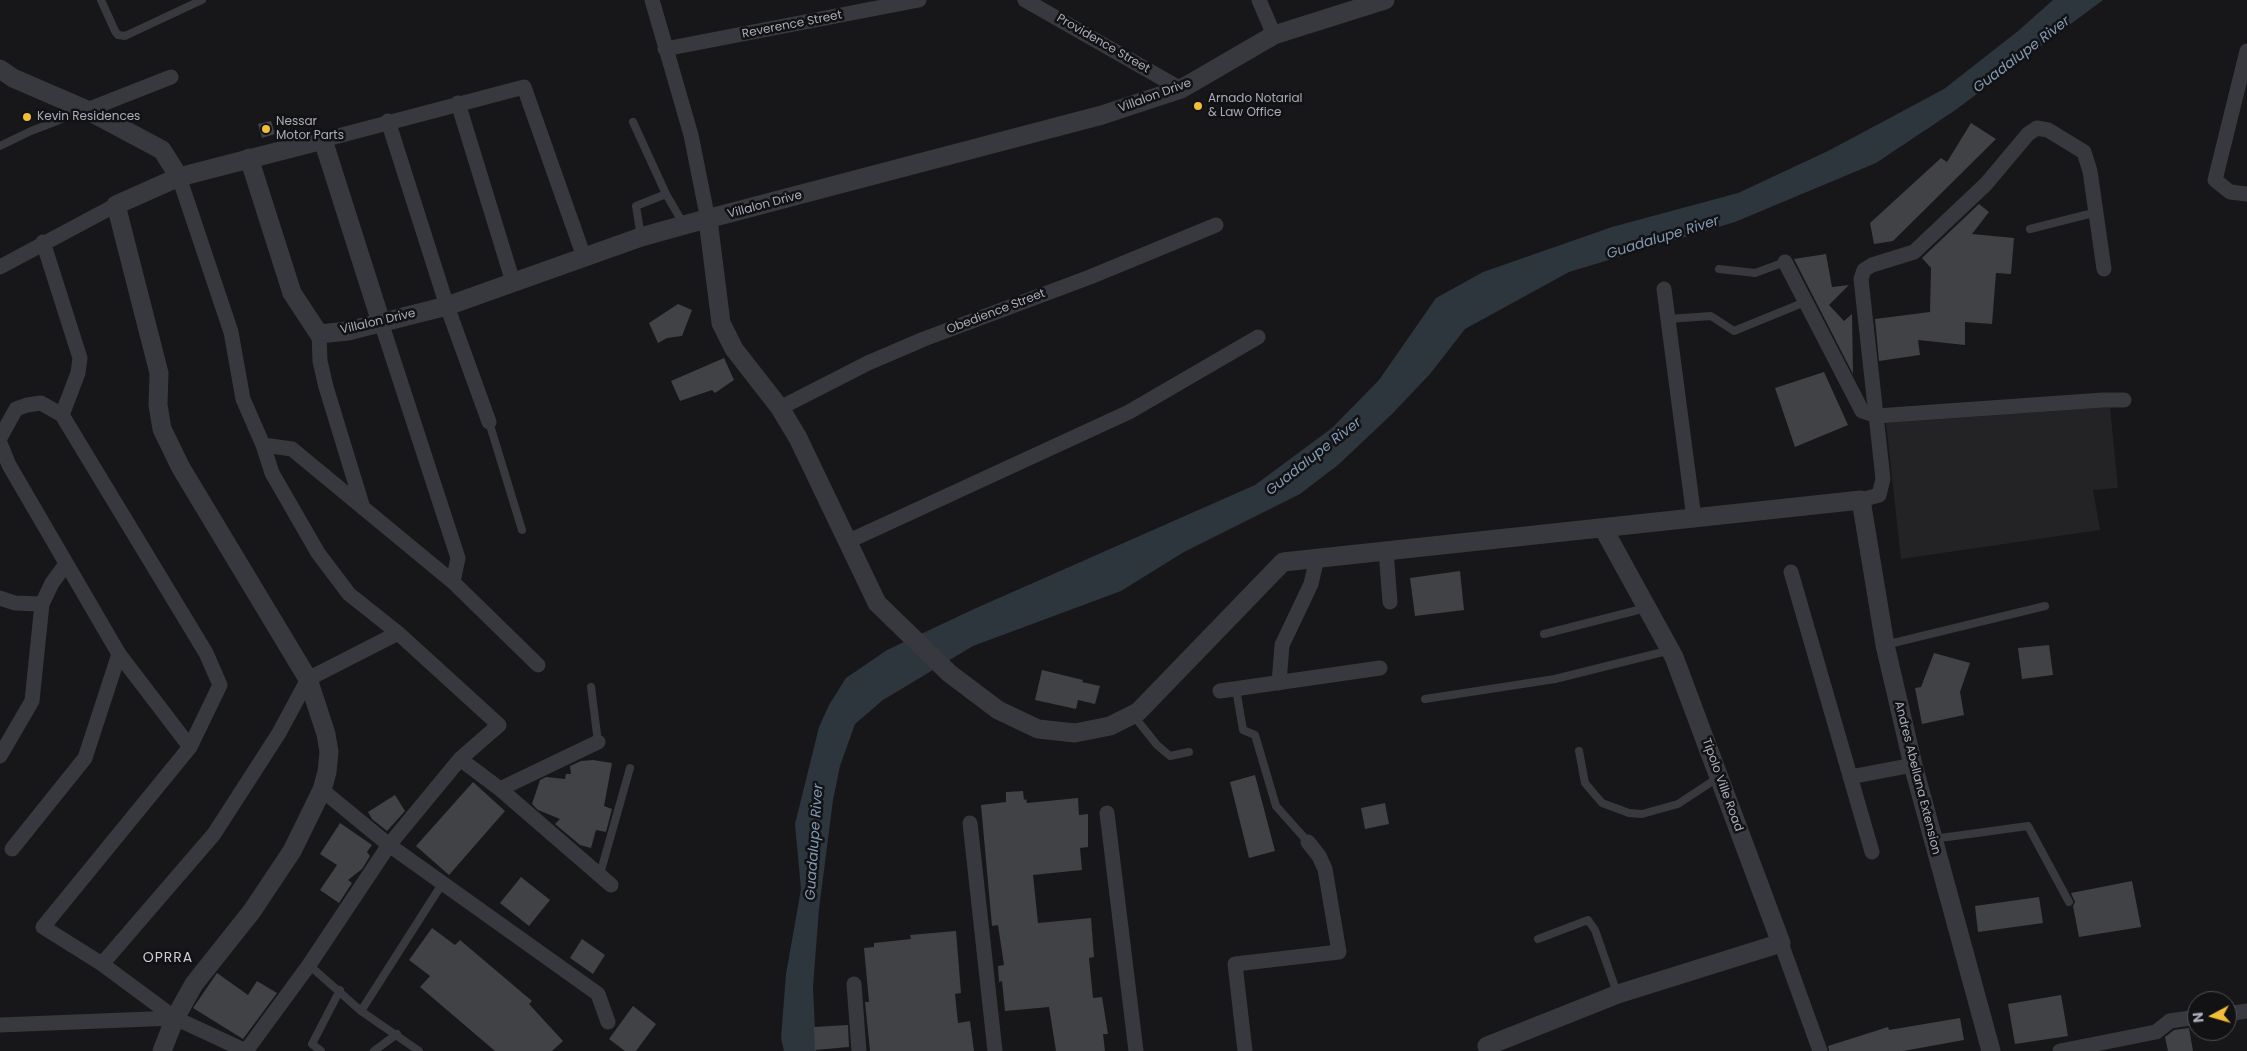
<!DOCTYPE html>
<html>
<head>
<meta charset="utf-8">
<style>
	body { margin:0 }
	#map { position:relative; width:2247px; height:1051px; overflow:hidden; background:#171719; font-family:Poppins,sans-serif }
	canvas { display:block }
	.north { position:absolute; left:2187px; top:991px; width:50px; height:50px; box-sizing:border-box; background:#121214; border:1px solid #4e5056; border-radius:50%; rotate:264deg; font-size:14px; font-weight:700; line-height:20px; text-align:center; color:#a9adb9 }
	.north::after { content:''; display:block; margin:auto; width:18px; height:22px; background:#f0be38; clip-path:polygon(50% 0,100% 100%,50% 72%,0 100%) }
</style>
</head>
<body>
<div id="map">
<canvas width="2247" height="1051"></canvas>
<div class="north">N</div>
</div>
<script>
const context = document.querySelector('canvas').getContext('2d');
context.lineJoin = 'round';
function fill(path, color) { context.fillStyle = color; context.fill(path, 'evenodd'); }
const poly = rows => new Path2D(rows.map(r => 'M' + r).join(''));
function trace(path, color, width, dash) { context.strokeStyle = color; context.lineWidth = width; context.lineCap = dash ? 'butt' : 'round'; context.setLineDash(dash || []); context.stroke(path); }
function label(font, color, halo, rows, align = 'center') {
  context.font = font + ' Poppins,sans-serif'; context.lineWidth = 5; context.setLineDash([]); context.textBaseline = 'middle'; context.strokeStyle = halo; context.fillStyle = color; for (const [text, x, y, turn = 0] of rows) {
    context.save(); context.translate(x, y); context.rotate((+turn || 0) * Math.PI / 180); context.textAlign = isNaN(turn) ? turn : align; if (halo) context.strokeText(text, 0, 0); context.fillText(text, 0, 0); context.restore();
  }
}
const built = poly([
	[2110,407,2118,488,2093,490,2100,530,1901,559,1886,423]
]);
const water = poly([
	[2053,0,2103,0,1954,111,1876,163,1735,222,1569,272,1465,329,1430,374,1392,414,1338,465,1300,494,1184,552,1121,591,973,646,883,700,855,724,840,766,833,800,819,909,813,987,816,1051,784,1051,781,1038,786,974,801,889,795,824,819,727,829,705,846,678,887,650,974,609,1255,485,1332,428,1379,380,1436,298,1483,272,1612,227,1738,193,1828,151,1944,89,2018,31]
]);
const building = poly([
	[271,121,275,134,262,138,258,124],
	[1971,123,1996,139,1893,241,1874,244,1870,223,1941,158,1947,162],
	[1979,204,1989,212,1972,234,2014,238,2011,274,1996,273,1992,324,1965,322,1965,345,1918,340,1920,355,1879,361,1875,319,1930,312,1931,268,1922,258],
	[1826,254,1832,287,1849,285,1829,305,1844,321,1852,314,1853,374,1794,259],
	[678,304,692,310,682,336,667,338,658,343,649,323],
	[724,358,734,380,715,393,712,390,680,401,671,381],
	[1824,372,1848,425,1795,447,1775,388],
	[1460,571,1464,610,1415,616,1410,578],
	[2049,645,2053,675,2022,679,2018,648],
	[1934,653,1970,663,1960,692,1964,715,1922,724,1915,688,1921,687],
	[1042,670,1083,680,1082,682,1100,686,1095,704,1078,700,1076,709,1035,700],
	[593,760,612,763,604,806,612,809,606,832,596,830,591,848,580,845,555,824,560,819,538,810,532,804,540,780,546,777,565,779,566,774,571,774,570,766,581,761],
	[1255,775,1275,851,1249,858,1230,782],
	[473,782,505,811,449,875,416,846],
	[1023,791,1024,800,1026,799,1027,803,1078,798,1079,815,1088,814,1088,847,1080,848,1082,870,1033,875,1038,923,1091,918,1094,957,1089,958,1093,998,1102,997,1108,1034,1103,1034,1105,1051,1056,1051,1049,1007,1005,1011,1002,981,999,982,998,966,1004,965,998,925,992,926,981,805,1006,802,1006,792],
	[395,795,405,811,387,831,372,819,368,812],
	[1385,803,1389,824,1365,829,1361,808],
	[340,823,372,845,367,852,370,856,362,869,348,880,352,883,339,903,320,890,337,865,320,854],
	[521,877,550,900,529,926,500,903],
	[2132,881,2141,927,2079,937,2073,906,2075,902,2071,893],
	[2039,897,2043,923,1978,932,1975,906],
	[432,928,455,945,460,940,532,1001,529,1004,563,1041,552,1051,495,1051,420,987,430,976,409,960],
	[956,931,961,993,955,994,958,1023,970,1021,974,1051,870,1051,865,1002,869,1002,864,948,874,947,874,943,911,939,910,935],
	[582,939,605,955,593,974,570,958],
	[217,973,248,995,257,981,277,993,243,1039,193,1008],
	[2061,995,2068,1036,2015,1044,2008,1004],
	[633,1006,656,1024,636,1051,625,1051,609,1039],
	[1960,1018,1964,1040,1903,1051,1829,1051,1828,1046,1888,1027,1889,1030],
	[848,1025,849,1047,815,1050,814,1027],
	[2189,1028,2193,1051,2168,1051,2165,1037,2174,1030]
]);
const service = poly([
	[101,0,115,31,118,35,125,36,202,0],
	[633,122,666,194,684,225],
	[0,146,31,131,83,111],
	[2030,229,2097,212],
	[641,237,636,206,666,194],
	[1719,269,1755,273,1785,262],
	[1668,319,1711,316,1734,331,1805,302],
	[489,422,522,530],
	[1544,634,1646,608],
	[1885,645,2045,606],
	[591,687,598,742],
	[1236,689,1243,730,1255,735,1276,806,1308,842],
	[1425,699,1555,679,1671,650],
	[1133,715,1157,745,1170,756,1189,752],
	[1579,751,1585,783,1602,803,1629,813,1642,814,1678,804,1719,777],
	[1933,839,2028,826,2069,902],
	[600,874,630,768],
	[1538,939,1588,920,1595,930,1617,993],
	[309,965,361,1011,419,1051],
	[361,1011,442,884],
	[321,1051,312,1044,340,990],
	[374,1051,397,1034]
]);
const minor = poly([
	[652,0,691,135,708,220],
	[1025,0,1181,89],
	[1259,0,1274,35],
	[665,49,919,0],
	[2247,51,2215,180,2230,192,2247,194],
	[458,103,513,282],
	[87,110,171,77],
	[388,121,447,306,489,422],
	[323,140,524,87,584,257],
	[179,177,231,332,243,399,263,445,272,473,318,553,349,594,398,633,499,725,460,759,389,845,309,965,246,1051],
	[43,242,80,358,78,373,62,415],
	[1785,262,1862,411,1877,416,2103,400,2124,400],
	[0,267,116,205],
	[1664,289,1694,518],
	[381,322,458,558,453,582],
	[319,334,320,361,326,387,363,508],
	[780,408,868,363,924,339,1090,277,1216,225],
	[0,438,16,409,27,405,41,403,62,415,206,653,220,685,190,747,43,927,102,964,175,1018,246,1051],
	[0,443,9,465,119,654,190,747],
	[263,445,292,449,453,582,538,665],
	[1861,500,1879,495,1883,479,1861,279,1864,270,1872,265,1914,252,1986,184,2028,134,2037,128,2048,130,2084,152,2090,171,2104,269],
	[849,541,1129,412,1258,337],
	[1386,551,1390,602],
	[1791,572,1872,852],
	[0,598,15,603,42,604],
	[1279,683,1282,645,1311,584,1317,558],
	[1220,691,1380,668],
	[0,756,32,701,42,604,52,583,66,564],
	[460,759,500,789,611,885],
	[1850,777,1913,765],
	[500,789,598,742],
	[322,790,389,845,598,994,608,1022],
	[1107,813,1136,1051],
	[970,823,995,1051],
	[12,849,85,758,119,654],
	[1781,943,1820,1051],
	[102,964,214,834,279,733,308,679,398,633],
	[854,984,859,1051],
	[2227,1014,2247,1011],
	[0,1025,175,1018],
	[1245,1051,1235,964,1339,952,1325,869,1319,856,1308,842],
	[2060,1051,2156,1032,2170,1021,2197,1017]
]);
const tertiary = poly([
	[0,69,13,78,87,110,162,150,179,177],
	[249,158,292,293,319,334,348,331,447,306,641,237,684,225,1102,115,1181,89,1274,35,1385,0],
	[708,220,721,323,734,349,780,408,798,438,877,603,949,673,998,710,1038,729,1075,733,1110,726,1138,712,1283,562,1861,500,1885,645,1913,765,1991,1051],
	[162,1051,175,1018,194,984,252,911,292,851,322,790,327,772,329,752,326,734,308,679,181,468,162,429,158,405,159,373,116,205,179,177,323,140,381,322],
	[1489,1051,1487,1046,1618,994,1781,943,1674,657,1603,528]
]);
const markers = [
	[1198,106,5,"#f0be38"],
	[27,117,5,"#f0be38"],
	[266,129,5,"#f0be38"]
];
const streetNames = [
	["Reverence Street",792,25,-11],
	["Providence Street",1103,44,30],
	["Villalon Drive",1155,96,-20],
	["Villalon Drive",765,205,-15],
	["Obedience Street",996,312,-21],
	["Villalon Drive",378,322,-13],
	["Andres Abellana Extension",1917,778,76],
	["Tipolo Ville Road",1722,785,70]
];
const poiNames = [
	["Arnado Notarial",1208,99],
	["& Law Office",1208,113],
	["Kevin Residences",37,117],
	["Nessar",276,122],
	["Motor Parts",276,136]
];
const waterNames = [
	["Guadalupe River",2022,55,-37],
	["Guadalupe River",1663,238,-17],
	["Guadalupe River",1314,457,-38],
	["Guadalupe River",815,842,-86]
];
const neighbourhoodNames = [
	["OPRRA",168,958]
];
fill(built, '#232326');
fill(water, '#2d353d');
fill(building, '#414246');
trace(service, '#38393e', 8);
trace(minor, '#38393e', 15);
trace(tertiary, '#38393e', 19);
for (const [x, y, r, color] of markers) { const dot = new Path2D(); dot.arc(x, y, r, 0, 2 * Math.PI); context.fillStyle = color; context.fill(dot); trace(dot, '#121214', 2); }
label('12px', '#a9adb9', '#121214', streetNames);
label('12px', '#a9adb9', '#121214', poiNames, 'left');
label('italic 14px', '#8199b3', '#121214', waterNames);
context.letterSpacing = '1px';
label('14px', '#caccd5', '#121214', neighbourhoodNames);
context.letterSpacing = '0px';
</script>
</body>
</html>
